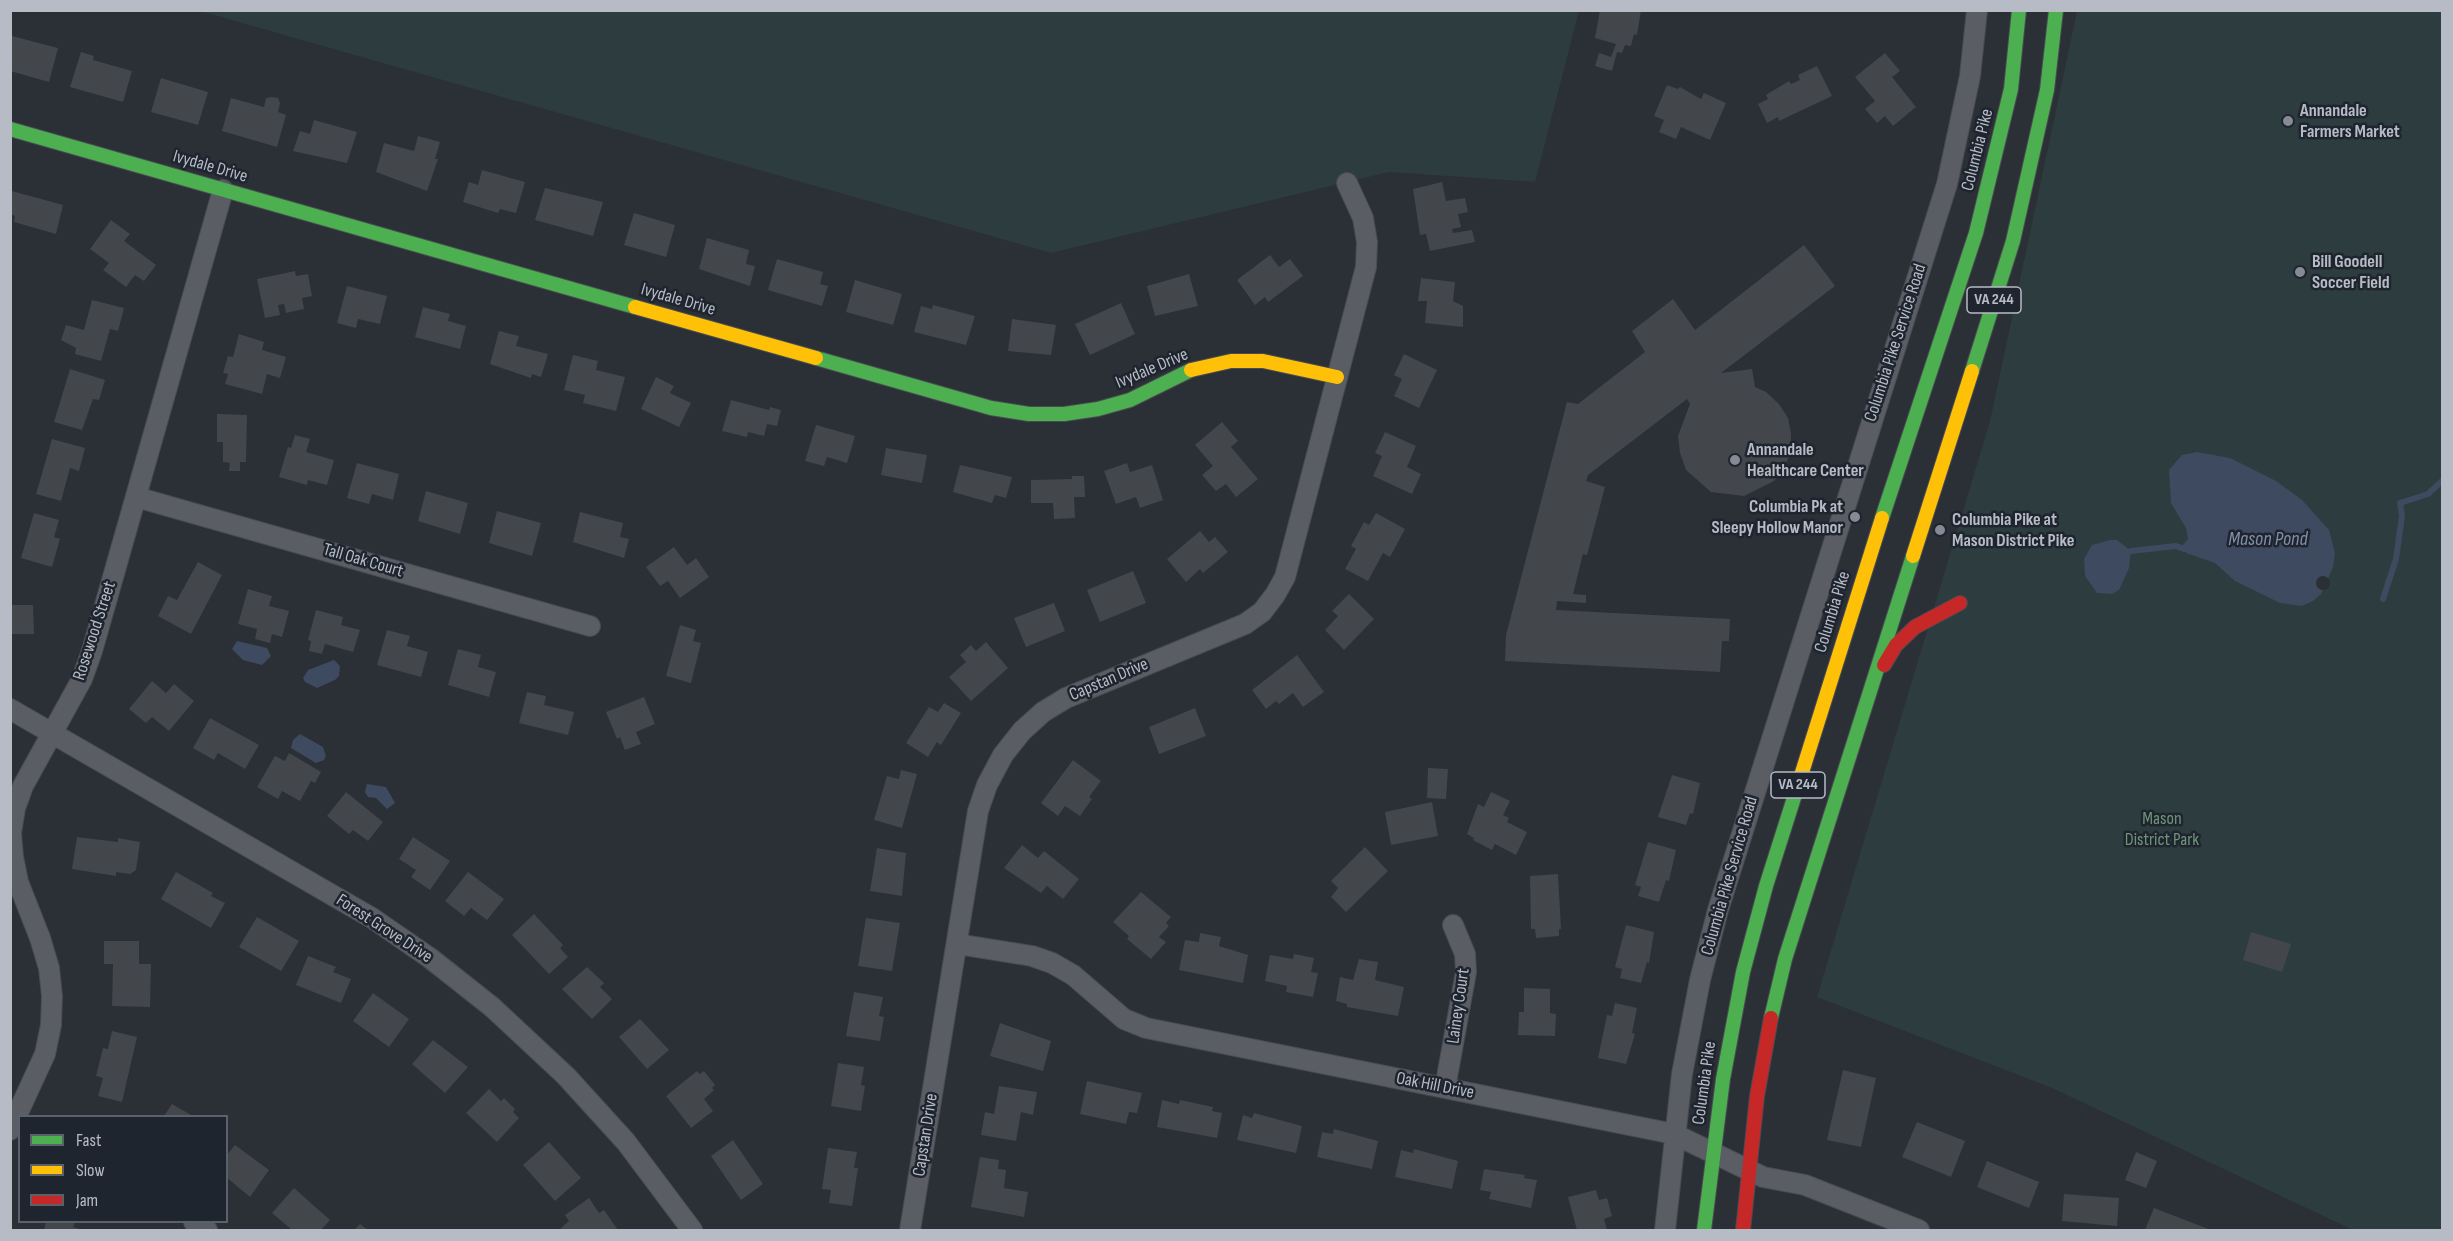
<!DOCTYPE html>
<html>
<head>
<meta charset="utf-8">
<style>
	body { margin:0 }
	#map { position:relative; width:2453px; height:1241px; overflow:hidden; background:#2b2f36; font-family:"Sofia Sans Condensed",sans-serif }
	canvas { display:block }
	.frame { position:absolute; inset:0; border:12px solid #b6bbc6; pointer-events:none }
	.legend { position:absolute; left:18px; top:1115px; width:210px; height:108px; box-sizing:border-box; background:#1f252f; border:2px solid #5b616b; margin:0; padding:8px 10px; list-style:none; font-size:18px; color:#b6bbc6 }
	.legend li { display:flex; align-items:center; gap:12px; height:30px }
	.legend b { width:30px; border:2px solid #5b616b }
</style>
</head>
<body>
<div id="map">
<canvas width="2453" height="1241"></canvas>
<div class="frame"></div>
<ul class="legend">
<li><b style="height:8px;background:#4caf50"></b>Fast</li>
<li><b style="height:8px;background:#ffc107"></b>Slow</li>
<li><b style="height:8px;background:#c62828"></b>Jam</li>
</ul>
</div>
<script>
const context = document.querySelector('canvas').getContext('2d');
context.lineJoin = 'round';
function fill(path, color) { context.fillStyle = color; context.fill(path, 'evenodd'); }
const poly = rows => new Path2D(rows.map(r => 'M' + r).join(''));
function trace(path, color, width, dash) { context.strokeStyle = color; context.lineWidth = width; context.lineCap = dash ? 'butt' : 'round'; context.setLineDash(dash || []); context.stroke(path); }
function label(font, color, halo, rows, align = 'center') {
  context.font = font + ' "Sofia Sans Condensed",sans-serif'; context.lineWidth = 5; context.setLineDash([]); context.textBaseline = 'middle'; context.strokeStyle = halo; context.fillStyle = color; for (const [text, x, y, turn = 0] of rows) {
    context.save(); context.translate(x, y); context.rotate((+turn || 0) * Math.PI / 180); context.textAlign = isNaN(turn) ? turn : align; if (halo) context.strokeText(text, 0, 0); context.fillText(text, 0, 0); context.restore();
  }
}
const green = poly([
	[200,11,1579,11,1535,182,1389,172,1051,253],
	[2077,11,2442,11,2442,1230,2353,1230,2052,1088,1817,997,1990,421]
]);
const water = poly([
	[2197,452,2230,458,2276,481,2302,500,2329,530,2335,553,2333,567,2321,594,2313,601,2302,606,2280,603,2235,581,2215,563,2186,553,2182,546,2188,539,2186,528,2171,503,2169,470,2182,455],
	[2110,540,2117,540,2131,551,2129,568,2119,590,2112,594,2097,593,2085,576,2084,559,2092,545],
	[237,641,267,648,271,656,262,665,243,660,232,649],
	[334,660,340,666,339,676,335,680,317,688,305,682,303,678,308,670],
	[300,734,323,747,326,756,324,760,316,763,291,748,293,740],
	[367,784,386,787,395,803,387,809,376,798,368,797,365,792]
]);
const pier = poly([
	'2316 583a7 7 0 1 1 14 0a7 7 0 1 1-14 0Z'
]);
const stream = poly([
	[2131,551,2176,546,2184,549],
	[2383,599,2396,559,2402,516,2400,503,2428,494,2442,481]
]);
const building = poly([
	[1600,10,1641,10,1637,35,1634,34,1631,46,1625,45,1622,53,1617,52,1612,71,1595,66,1599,53,1611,57,1616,44,1595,38],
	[12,36,58,48,49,82,10,71],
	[81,52,94,56,93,60,132,71,123,102,70,87],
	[1885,53,1900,71,1892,77,1916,107,1893,126,1885,116,1877,123,1865,109,1875,101,1855,77],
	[1817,66,1832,96,1779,121,1778,117,1767,123,1758,104,1768,99,1766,95,1789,81,1791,84,1800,80,1798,75],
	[161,78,208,92,198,125,151,112],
	[1667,85,1678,89,1680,87,1701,99,1704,93,1726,103,1710,140,1681,127,1676,139,1659,132,1664,120,1654,116],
	[271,97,278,98,280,103,278,112,286,115,277,147,222,131,231,98,264,107,266,98],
	[314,120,357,132,347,163,293,151,300,131,310,134],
	[418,136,440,142,435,159,438,159,427,191,376,172,384,143,414,151],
	[482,170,525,182,516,213,500,209,498,213,463,202,469,182,478,185],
	[1442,182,1446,201,1465,198,1468,212,1458,214,1461,227,1452,229,1453,233,1472,230,1475,242,1430,251,1426,234,1420,235,1413,189],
	[545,188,603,202,593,236,535,220],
	[12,191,63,205,56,234,14,222,15,216,10,214],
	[634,213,675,225,666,257,624,245],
	[111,220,130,234,124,241,156,265,144,281,135,275,126,287,103,270,109,263,90,249],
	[707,238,749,250,746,264,755,266,750,286,699,269],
	[1804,245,1835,286,1721,373,1752,369,1755,387,1766,392,1779,404,1788,418,1791,433,1791,452,1784,467,1774,481,1744,496,1711,492,1686,470,1680,453,1678,436,1690,404,1687,399,1588,475,1586,481,1605,487,1587,555,1583,554,1573,594,1586,595,1586,603,1557,601,1556,610,1730,619,1729,641,1722,641,1720,672,1505,661,1506,635,1567,402,1578,404,1645,352,1632,331,1673,299,1695,330],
	[1270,255,1279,267,1290,259,1303,276,1268,302,1265,297,1255,305,1237,280],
	[777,259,823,272,820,284,828,286,822,306,768,290],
	[295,271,296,276,308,274,312,296,302,298,304,309,286,313,284,304,278,305,280,315,265,318,257,279],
	[1189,274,1198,306,1155,316,1147,286],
	[1421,278,1455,282,1453,301,1463,306,1463,327,1425,323,1427,301,1418,301],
	[855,280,902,294,893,325,846,312],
	[347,286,387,296,380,324,358,319,356,328,337,323],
	[92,300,124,308,118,331,110,329,101,361,75,354,76,348,61,340,66,325,84,330],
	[1121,303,1135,334,1090,355,1075,324],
	[933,305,975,316,966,345,914,332,921,306,932,309],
	[423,307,450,314,448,321,466,326,460,349,415,337],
	[1012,319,1056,325,1051,355,1008,351],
	[499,331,519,336,516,346,548,354,541,377,532,374,531,378,490,364],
	[239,334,264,342,262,350,286,357,280,378,267,374,262,394,225,384,228,374,223,373,228,356,233,357],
	[1404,354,1437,370,1419,408,1394,396,1402,379,1394,375],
	[573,355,598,361,596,370,625,377,616,411,583,403,585,395,564,390],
	[70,369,105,380,99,400,93,399,82,430,54,422],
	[656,377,674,386,670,393,691,403,679,427,641,409],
	[731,400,769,410,770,407,781,410,777,426,767,424,764,436,748,432,747,437,722,431],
	[217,414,247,415,246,462,240,462,240,471,229,471,230,463,223,462,223,442,217,442],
	[1222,422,1238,441,1231,447,1258,479,1236,497,1226,484,1216,491,1202,475,1213,466,1195,445],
	[816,425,855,436,847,463,827,457,824,466,805,461],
	[1385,432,1416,446,1407,467,1421,474,1412,494,1373,476,1382,456,1375,453],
	[295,435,310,439,306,452,334,460,327,485,308,480,307,485,279,477,288,447,291,448],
	[52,439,85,448,79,471,70,468,61,501,36,494],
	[886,448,927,455,922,483,881,475],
	[357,463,399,474,393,500,372,494,369,504,347,498],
	[1127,463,1130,472,1152,465,1163,500,1140,508,1136,497,1116,504,1104,471],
	[960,465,1012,477,1006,498,995,495,992,503,953,492],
	[1072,476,1084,476,1085,497,1074,497,1075,518,1054,519,1053,503,1031,503,1031,480,1072,479],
	[426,491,468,503,460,534,418,521],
	[497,511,541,523,532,556,489,543],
	[580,512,623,523,620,537,629,539,624,558,573,542],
	[34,513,59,520,54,537,60,539,52,567,21,558],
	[1376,513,1405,529,1390,557,1383,553,1368,581,1345,569,1356,549,1351,546,1364,522,1369,525],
	[1200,531,1209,542,1215,537,1228,552,1203,573,1200,569,1186,582,1167,559],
	[674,547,687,565,696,558,709,577,680,598,668,581,660,586,646,567],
	[198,562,222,575,191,634,158,616,168,596,177,600],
	[1133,571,1146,603,1100,622,1087,590],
	[248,589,272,596,269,606,289,611,282,637,272,634,270,643,255,639,257,629,238,624],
	[1349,594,1374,619,1344,650,1325,630,1338,616,1332,611],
	[1054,603,1065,631,1026,647,1014,618],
	[10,605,33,605,34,634,10,634],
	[316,610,343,617,341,625,360,630,353,652,325,644,322,654,309,651,311,641,308,640],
	[680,625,696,630,693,641,701,643,691,683,666,676],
	[387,630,410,636,407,646,428,652,421,677,377,665],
	[986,642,1008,668,971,701,949,677,966,662,960,655,971,645,976,651],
	[458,649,481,655,478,667,496,672,489,697,448,685],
	[1297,655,1324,692,1303,707,1293,693,1279,704,1276,701,1266,709,1252,690],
	[152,681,166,693,174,684,194,701,169,731,152,717,146,723,129,709],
	[527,692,546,696,544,705,574,712,568,735,519,723],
	[644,697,655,724,636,732,641,744,625,750,620,737,617,739,606,712],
	[944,703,961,713,941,745,937,742,928,757,906,743,929,707,938,712],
	[1195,708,1206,736,1159,754,1149,727],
	[210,718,259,745,245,769,218,753,214,760,193,748],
	[289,753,321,772,315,783,311,781,300,801,282,791,278,799,257,787,275,756,285,761],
	[1073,760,1101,781,1089,797,1092,799,1080,816,1065,806,1058,816,1041,803],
	[1428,768,1448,769,1446,799,1427,798],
	[901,770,917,774,902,828,874,820,887,776,899,779],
	[1672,775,1700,783,1693,814,1690,813,1686,825,1658,817],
	[346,792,383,822,368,841,353,830,349,834,327,816],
	[1491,792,1510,801,1503,815,1509,818,1507,822,1527,832,1516,855,1495,844,1492,850,1473,840,1474,838,1467,834,1478,804,1484,807],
	[1432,802,1438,836,1391,845,1385,812],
	[77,837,118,842,118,838,140,842,136,870,130,874,116,872,116,876,72,869],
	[413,837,450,861,430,890,411,877,416,870,399,859],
	[1648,842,1676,850,1669,881,1666,880,1659,902,1638,896,1641,887,1635,885],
	[1022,845,1038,858,1044,851,1079,879,1063,899,1047,886,1041,893,1004,868],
	[1365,847,1388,871,1346,912,1331,897,1338,888,1331,881],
	[877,848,906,853,902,896,870,891],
	[176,872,213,893,211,896,225,903,211,928,161,899],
	[468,872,504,899,487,920,471,908,464,916,445,901],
	[1558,874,1561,929,1559,929,1559,936,1536,938,1535,929,1531,929,1530,876],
	[1141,892,1171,917,1166,923,1169,926,1159,937,1166,942,1151,959,1127,939,1129,936,1113,922],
	[534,914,563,945,560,948,568,957,549,974,512,935],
	[257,917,299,941,281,971,239,947],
	[866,918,900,923,892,971,858,966],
	[1626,925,1654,932,1649,963,1647,962,1641,983,1620,978,1622,969,1615,967],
	[2251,932,2291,944,2282,972,2243,960],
	[1200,933,1221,937,1219,946,1248,955,1243,983,1179,970,1185,940,1199,942],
	[104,941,139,941,139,964,151,964,150,1007,112,1006,113,964,104,964],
	[1294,954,1314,958,1311,972,1318,973,1313,997,1286,992,1287,986,1265,981,1270,955,1293,959],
	[308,956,336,967,333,972,351,979,341,1003,296,985],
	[1359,959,1378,962,1375,980,1404,987,1398,1016,1347,1007,1347,1004,1336,1001,1340,977,1353,980],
	[587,967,604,983,600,987,612,999,592,1019,562,989],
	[1524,988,1550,989,1550,1013,1556,1014,1555,1036,1518,1035,1519,1012,1524,1012],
	[854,992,883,997,879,1016,884,1017,880,1041,846,1036],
	[373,993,409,1019,389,1047,353,1021],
	[1615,1003,1637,1008,1632,1033,1635,1034,1626,1064,1598,1058,1607,1015,1612,1016],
	[640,1019,669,1050,647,1069,619,1037],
	[1000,1023,1051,1041,1043,1071,990,1056],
	[112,1031,137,1037,122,1102,98,1096,103,1078,96,1076,103,1048,108,1049],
	[433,1040,468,1067,445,1093,412,1064],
	[838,1063,864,1067,861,1085,865,1086,861,1111,831,1106],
	[1843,1070,1876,1078,1861,1147,1827,1140],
	[697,1071,700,1074,704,1071,715,1085,712,1088,714,1090,704,1099,713,1111,691,1128,666,1096],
	[1087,1081,1142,1093,1137,1113,1129,1112,1126,1124,1080,1114],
	[999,1086,1037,1092,1033,1115,1021,1112,1016,1141,981,1135,985,1112,994,1114],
	[489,1089,501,1101,504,1098,515,1109,513,1112,519,1118,497,1142,466,1113],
	[1162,1100,1179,1104,1180,1100,1213,1107,1212,1111,1222,1113,1217,1138,1157,1127],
	[172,1104,193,1116,164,1116],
	[1254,1113,1302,1126,1296,1153,1237,1140,1243,1115,1252,1118],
	[1917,1122,1965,1141,1951,1177,1902,1157],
	[1334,1129,1378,1141,1372,1169,1317,1157,1322,1132,1333,1134],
	[733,1140,763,1184,741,1200,711,1156],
	[549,1142,581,1178,555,1201,523,1165],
	[235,1145,269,1170,250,1197,226,1177,226,1156],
	[828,1148,857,1152,854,1168,858,1168,852,1206,829,1203,831,1190,822,1189],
	[1414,1149,1458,1161,1452,1189,1395,1177,1401,1150,1413,1153],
	[2136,1152,2157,1161,2146,1188,2125,1180],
	[980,1157,999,1160,998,1169,1006,1170,1004,1188,1028,1192,1024,1217,971,1207],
	[1987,1161,2039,1182,2029,1208,1977,1187],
	[1484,1169,1525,1175,1524,1178,1537,1180,1531,1208,1489,1199,1491,1192,1480,1190],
	[294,1188,330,1220,321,1230,292,1230,272,1213],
	[1596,1190,1599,1200,1607,1198,1612,1216,1604,1219,1607,1230,1577,1230,1568,1197],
	[2064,1194,2119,1198,2117,1226,2062,1221],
	[589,1198,599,1213,604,1210,618,1230,559,1230,569,1221,565,1215],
	[2154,1208,2211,1230,2145,1230],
	[46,1222,75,1222,73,1227,83,1230,44,1230],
	[360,1224,368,1230,354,1230]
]);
const street = poly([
	[136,497,590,626],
	[10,709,372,918,430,958,492,1007,566,1076,626,1142,692,1230],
	[957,944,1032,956,1052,963,1073,975,1124,1019,1146,1028,1674,1134,1763,1177,1805,1185,1919,1230],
	[1445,1088,1466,972,1465,954,1453,925],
	[10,1130,45,1054,51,1025,52,996,49,968,40,938,18,882,13,857,11,833,15,808,23,786,82,679,92,651,223,190],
	[194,1222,207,1230],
	[910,1230,978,811,987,785,1003,755,1022,731,1043,712,1066,698,1245,624,1262,612,1275,595,1285,577,1366,267,1367,242,1363,218,1347,183],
	[1665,1230,1682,1074,1700,980,1718,910,1947,184,1970,76,1977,10]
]);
const fast = poly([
	[10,129,635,307],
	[816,358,991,408,1029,414,1064,414,1098,409,1130,400,1191,370],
	[1972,371,2013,241,2047,90,2056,10],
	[1882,518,1976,233,2011,89,2019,10],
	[1771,1018,1785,959,1913,556],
	[1704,1230,1723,1079,1743,972,1766,886,1799,782]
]);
const slow = poly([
	[635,307,816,358],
	[1191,370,1231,361,1263,361,1337,377],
	[1913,556,1972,371],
	[1799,782,1882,518]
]);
const jam = poly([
	[1884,665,1896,645,1915,627,1960,603],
	[1743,1230,1757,1096,1771,1018]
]);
const markers = [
	[2288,121,6,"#858a94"],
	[2300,272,6,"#858a94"],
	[1735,460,6,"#858a94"],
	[1855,517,6,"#858a94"],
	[1940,530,6,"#858a94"]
];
const shields = [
	[1994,300,54],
	[1798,785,54]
];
const shieldNames = [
	["VA 244",1994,300],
	["VA 244",1798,785]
];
const poiNames = [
	["Annandale",2300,111],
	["Farmers Market",2300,132],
	["Bill Goodell",2312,262],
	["Soccer Field",2312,283],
	["Annandale",1747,450],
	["Healthcare Center",1747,471],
	["Columbia Pk at",1843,507,"right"],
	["Sleepy Hollow Manor",1843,528,"right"],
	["Columbia Pike at",1952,520],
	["Mason District Pike",1952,541]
];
const streetNames = [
	["Columbia Pike",1978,150,-76],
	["Ivydale Drive",210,167,16],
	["Ivydale Drive",678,300,16],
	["Columbia Pike Service Road",1896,343,-72],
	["Ivydale Drive",1152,369,-23],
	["Tall Oak Court",363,561,16],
	["Columbia Pike",1833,612,-73],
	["Rosewood Street",95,631,-72],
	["Capstan Drive",1109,680,-23],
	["Columbia Pike Service Road",1730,876,-74],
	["Forest Grove Drive",384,929,33],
	["Lainey Court",1459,1006,-82],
	["Columbia Pike",1705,1083,-82],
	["Oak Hill Drive",1435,1086,11],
	["Capstan Drive",926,1135,-81]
];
const parkNames = [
	["Mason",2162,819],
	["District Park",2162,840]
];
const waterNames = [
	["Mason Pond",2268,540]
];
fill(green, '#2d3c3e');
fill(water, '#3e4a5f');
fill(pier, '#2b2f36');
trace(stream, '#3e4a5f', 6);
fill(building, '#43474c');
trace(street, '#484b51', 22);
trace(fast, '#484b51', 16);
trace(slow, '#484b51', 16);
trace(jam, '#484b51', 16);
trace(street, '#5a5d64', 20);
trace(fast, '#4caf50', 14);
trace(slow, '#ffc107', 14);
trace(jam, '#c62828', 14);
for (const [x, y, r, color] of markers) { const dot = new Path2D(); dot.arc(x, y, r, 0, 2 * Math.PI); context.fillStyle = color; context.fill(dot); trace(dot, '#1f252f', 2); }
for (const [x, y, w] of shields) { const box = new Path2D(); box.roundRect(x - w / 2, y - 13, w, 26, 4.5); context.fillStyle = '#1f252f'; context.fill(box); trace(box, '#b6bbc6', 1.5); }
label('bold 16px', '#b6bbc6', null, shieldNames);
label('bold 18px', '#b6bbc6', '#1f252f', poiNames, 'left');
label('18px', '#b6bbc6', '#1f252f', streetNames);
label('18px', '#70947a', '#1f252f', parkNames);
label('italic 20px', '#8190aa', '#1f252f', waterNames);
</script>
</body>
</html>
